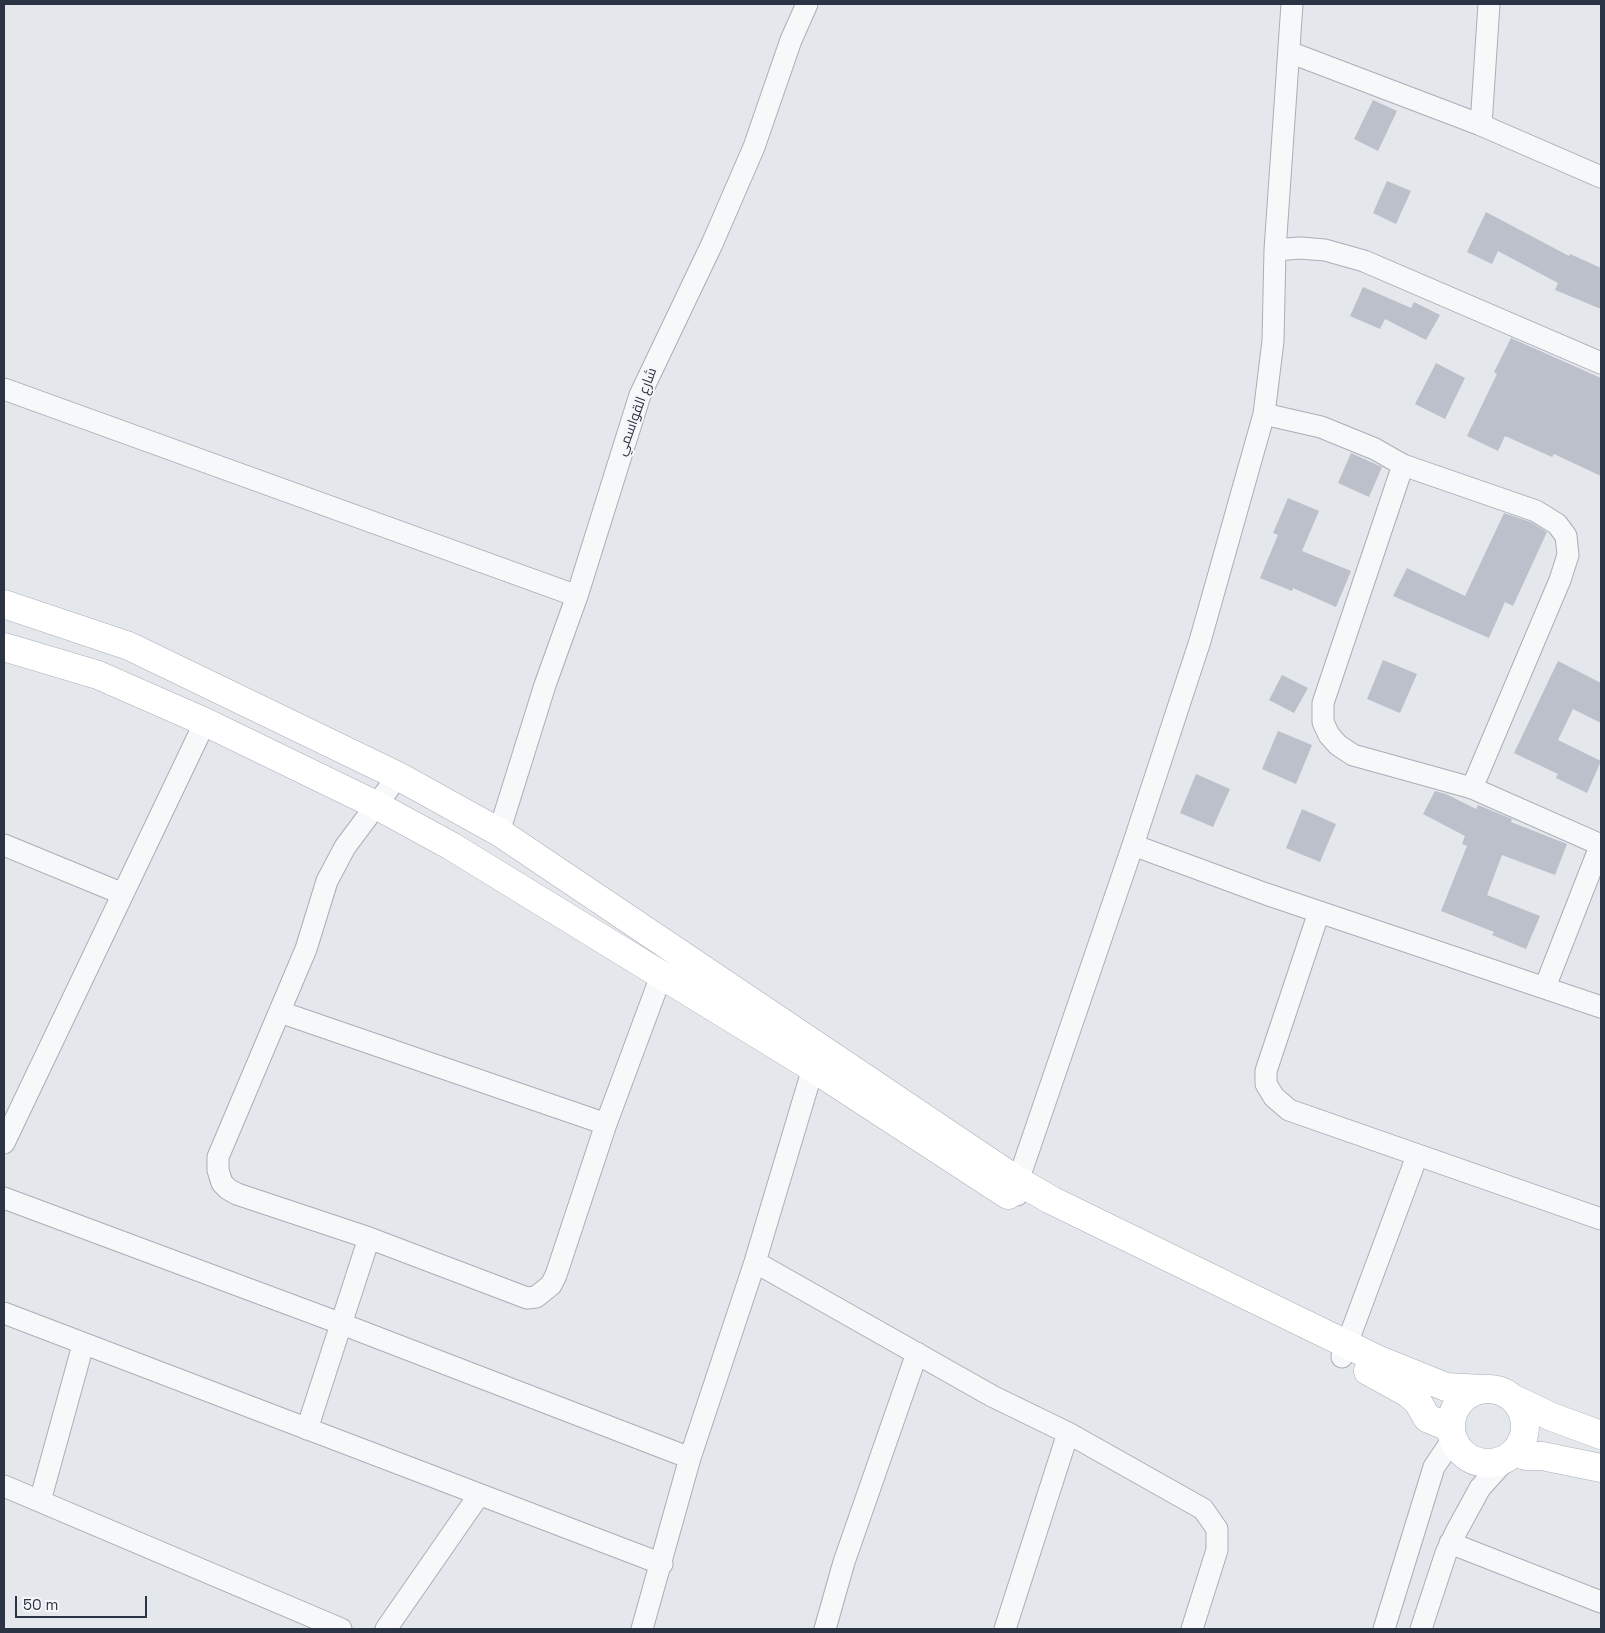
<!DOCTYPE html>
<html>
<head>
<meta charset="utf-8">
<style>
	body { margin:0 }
	#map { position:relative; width:1605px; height:1633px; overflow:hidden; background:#e4e7ec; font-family:"Space Grotesk",sans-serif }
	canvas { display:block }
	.frame { position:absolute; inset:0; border:5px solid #2b3445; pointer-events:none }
	.scale { position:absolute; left:15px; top:1596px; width:132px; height:22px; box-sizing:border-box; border:2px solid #2b3445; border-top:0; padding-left:6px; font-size:15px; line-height:18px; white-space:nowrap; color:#2b3445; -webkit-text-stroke:4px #f4f6f9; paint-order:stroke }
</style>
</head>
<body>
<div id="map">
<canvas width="1605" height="1633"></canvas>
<div class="frame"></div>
<div class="scale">50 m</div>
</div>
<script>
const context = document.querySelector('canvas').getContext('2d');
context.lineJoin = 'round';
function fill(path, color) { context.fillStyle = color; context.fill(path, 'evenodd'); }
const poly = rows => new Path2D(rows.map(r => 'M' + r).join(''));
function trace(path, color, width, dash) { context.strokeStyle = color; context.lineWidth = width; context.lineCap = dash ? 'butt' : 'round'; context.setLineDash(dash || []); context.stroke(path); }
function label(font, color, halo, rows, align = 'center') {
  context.font = font + ' "Space Grotesk",Cairo,sans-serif'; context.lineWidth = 4; context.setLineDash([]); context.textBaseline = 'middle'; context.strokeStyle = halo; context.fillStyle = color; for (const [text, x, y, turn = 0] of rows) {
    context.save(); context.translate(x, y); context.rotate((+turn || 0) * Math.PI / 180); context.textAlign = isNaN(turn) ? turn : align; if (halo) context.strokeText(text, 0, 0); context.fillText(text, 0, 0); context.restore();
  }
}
const building = poly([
	[1373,100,1397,111,1378,151,1354,139],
	[1387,181,1411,191,1396,224,1373,213],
	[1486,212,1569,256,1570,254,1601,268,1601,309,1555,290,1558,283,1498,251,1492,264,1467,252],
	[1363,287,1411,308,1414,302,1440,315,1426,340,1385,319,1380,329,1350,316],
	[1511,338,1601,378,1601,476,1554,454,1552,457,1505,436,1498,451,1467,436,1497,374,1494,372],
	[1436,363,1465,378,1445,419,1415,404],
	[1351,453,1382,467,1369,497,1338,483],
	[1288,498,1319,511,1302,551,1351,571,1336,607,1293,588,1292,591,1260,578,1278,535,1273,533],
	[1504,513,1531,522,1547,532,1513,606,1505,602,1489,638,1393,596,1407,568,1465,596],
	[1383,660,1417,674,1400,713,1367,699],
	[1558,661,1601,683,1601,723,1573,709,1558,740,1601,761,1587,793,1556,778,1558,774,1514,753],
	[1282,675,1308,688,1294,713,1269,700],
	[1278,731,1312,745,1296,784,1262,769],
	[1196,774,1230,789,1213,827,1180,813],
	[1435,791,1446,794,1476,809,1478,805,1512,819,1511,822,1567,844,1555,875,1502,855,1487,895,1540,916,1526,949,1492,935,1494,932,1441,911,1467,846,1462,844,1465,836,1423,814],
	[1302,809,1336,824,1320,862,1286,848]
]);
const street = poly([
	[1289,52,1481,125,1601,177],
	[1481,125,1489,4],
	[1275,250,1300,248,1325,250,1364,261,1601,363],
	[4,389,577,596],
	[1264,414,1321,427,1375,449,1403,465,1536,511,1557,524,1566,536,1568,555,1560,580,1472,788],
	[1403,465,1323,703,1323,722,1329,735,1338,745,1353,755,1472,788,1601,845],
	[398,776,345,847,327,881,306,949,218,1157,218,1170,222,1183,228,1189,237,1194,369,1238,527,1298,536,1297,551,1285,556,1275,606,1124,661,976],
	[499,832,545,685,577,596,640,395,712,244,754,147,791,40,807,4],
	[4,845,123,894],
	[1133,845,1266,894,1601,1007],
	[1319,912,1266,1071,1266,1084,1274,1097,1289,1110,1601,1219],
	[1545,987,1601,844],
	[280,1012,606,1124],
	[4,1143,205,722],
	[1017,1195,1018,1181,1133,845,1200,641,1264,414,1273,341,1275,250,1292,4],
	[4,1198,342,1324,690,1458],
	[755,1262,992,1396,1068,1433,1203,1509,1217,1529,1217,1550,1192,1629],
	[4,1313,662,1564],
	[1342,1357,1417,1156],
	[307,1429,369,1238],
	[4,1486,341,1629],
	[40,1501,83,1345],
	[1450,1543,1601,1602],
	[386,1629,479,1495],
	[642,1629,690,1458,755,1262,813,1068],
	[825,1629,844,1562,917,1353],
	[1005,1629,1068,1433],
	[1384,1629,1434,1467,1453,1439],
	[1421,1629,1446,1553,1456,1532,1480,1488,1508,1457]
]);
const secondary = poly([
	[4,604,129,646,398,776,499,832,1018,1181,1051,1200,1379,1360,1446,1387,1483,1389],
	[4,647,98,675,205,722,376,805,451,846,813,1068,1008,1195],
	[1368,1371,1408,1393,1418,1402,1427,1418,1451,1428],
	'1451 1426a37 37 0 1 1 74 0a37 37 0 1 1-74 0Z',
	[1514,1399,1552,1417,1601,1435],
	[1517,1450,1525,1456,1542,1456,1601,1468]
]);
const streetNames = [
	["شارع القواسمي",637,412,-70]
];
fill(building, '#bbc0ca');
trace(street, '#a9aeb7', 23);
trace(secondary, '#a9aeb7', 29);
trace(street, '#f7f8fa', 21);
trace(secondary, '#fff', 28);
label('14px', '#2b3445', '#f4f6f9', streetNames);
</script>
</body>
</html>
